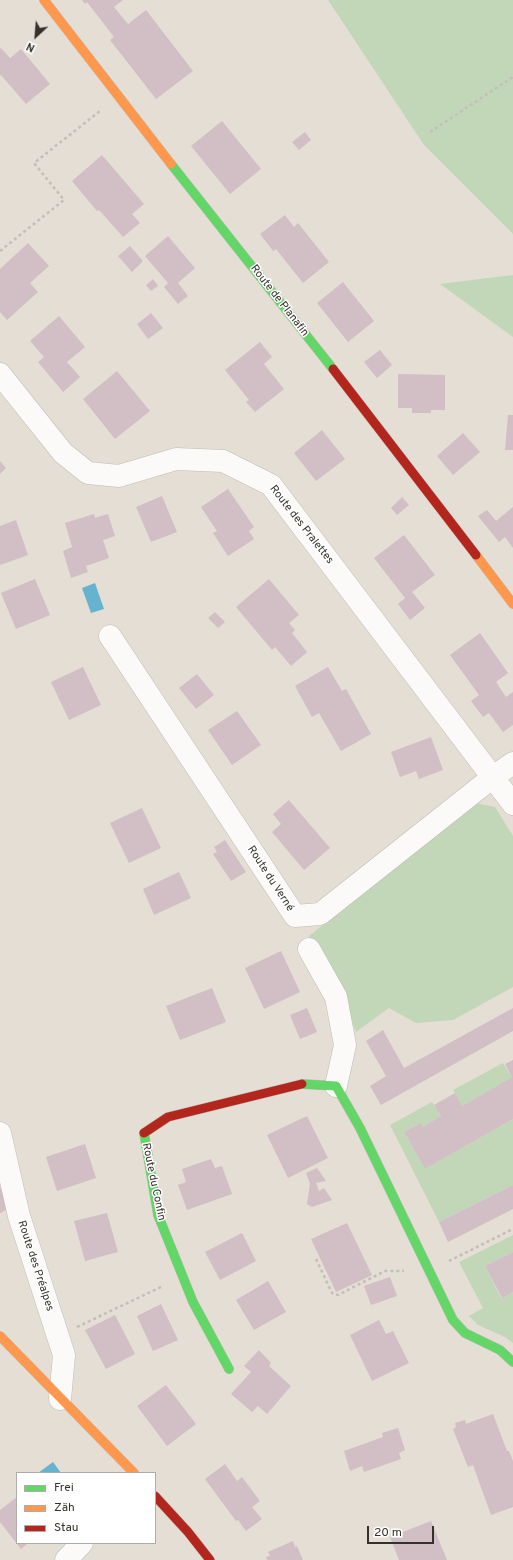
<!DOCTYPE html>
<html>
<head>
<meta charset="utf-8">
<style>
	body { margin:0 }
	#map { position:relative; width:513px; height:1560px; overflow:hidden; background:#e4ded4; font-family:Overpass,sans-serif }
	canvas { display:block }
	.legend { position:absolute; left:16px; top:1472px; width:140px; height:72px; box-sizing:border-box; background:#fff; border:1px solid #aeadaa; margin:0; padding:5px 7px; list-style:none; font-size:12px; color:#35312a }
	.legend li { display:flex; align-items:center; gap:8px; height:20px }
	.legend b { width:20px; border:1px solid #aeadaa }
	.north { position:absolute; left:16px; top:16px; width:40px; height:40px; -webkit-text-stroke:3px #fff; paint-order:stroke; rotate:206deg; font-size:11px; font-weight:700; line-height:16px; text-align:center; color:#35312a }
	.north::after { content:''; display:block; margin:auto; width:14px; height:18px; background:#35312a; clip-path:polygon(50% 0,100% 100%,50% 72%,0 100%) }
	.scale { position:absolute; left:367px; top:1526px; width:67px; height:18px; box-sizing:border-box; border:2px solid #35312a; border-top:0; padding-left:5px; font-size:12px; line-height:14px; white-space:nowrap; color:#35312a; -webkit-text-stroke:3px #fff; paint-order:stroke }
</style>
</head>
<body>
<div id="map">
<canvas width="513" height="1560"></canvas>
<ul class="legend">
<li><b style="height:5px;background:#63d668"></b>Frei</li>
<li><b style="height:5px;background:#ff974d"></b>Zäh</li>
<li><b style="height:5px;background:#b3261e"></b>Stau</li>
</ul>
<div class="north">N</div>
<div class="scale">20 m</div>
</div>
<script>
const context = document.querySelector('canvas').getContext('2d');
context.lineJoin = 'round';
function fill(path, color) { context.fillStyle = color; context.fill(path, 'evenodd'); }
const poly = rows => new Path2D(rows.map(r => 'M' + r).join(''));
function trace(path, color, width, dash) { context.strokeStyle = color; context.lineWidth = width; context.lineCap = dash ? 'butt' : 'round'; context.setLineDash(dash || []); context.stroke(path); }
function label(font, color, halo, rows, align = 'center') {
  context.font = font + ' Overpass,sans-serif'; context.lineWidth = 3; context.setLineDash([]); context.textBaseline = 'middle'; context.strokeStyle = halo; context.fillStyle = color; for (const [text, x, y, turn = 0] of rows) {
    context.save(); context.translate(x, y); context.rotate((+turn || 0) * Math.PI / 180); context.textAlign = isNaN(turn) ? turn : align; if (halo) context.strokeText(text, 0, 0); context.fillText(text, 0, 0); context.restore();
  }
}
const green = poly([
	[328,0,513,0,513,234,424,145],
	[513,275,513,337,440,284],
	[475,803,495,807,513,836,513,987,453,1020,416,1023,389,1008,356,1032,345,1002,309,936],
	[503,1063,512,1077,462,1106,453,1090],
	[432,1102,441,1116,423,1127,421,1123,404,1132,425,1169,513,1119,513,1185,439,1222,390,1125],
	[513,1235,513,1252,485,1266,501,1298,513,1292,513,1343,505,1337,478,1325,469,1316,483,1308,459,1262]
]);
const water = poly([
	[95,583,104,609,91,613,82,588],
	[53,1462,61,1473,38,1473]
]);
const building = poly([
	[82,0,123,0,114,7,128,24,146,10,193,71,156,99,110,40,114,37,87,2,85,4],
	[1,48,10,58,21,49,50,84,26,104,1,75,0,76,0,49],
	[222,121,261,169,230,194,191,146],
	[305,132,311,140,299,150,292,142],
	[102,155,144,204,132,214,140,223,123,237,99,210,97,211,72,181],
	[285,215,294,227,298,223,329,262,303,283,276,249,273,251,260,234],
	[168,236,195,268,178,283,188,296,178,304,164,287,168,283,145,256],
	[28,243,49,266,30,283,38,292,7,320,0,312,0,269],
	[130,246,143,261,132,272,118,256],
	[153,279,158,286,151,291,146,285],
	[343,282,374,321,348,342,317,303],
	[151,313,163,328,148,339,137,324],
	[59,316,85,347,67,362,80,377,63,392,38,362,44,357,30,341],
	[260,342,272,357,264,364,284,389,255,412,246,402,249,400,225,370],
	[380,350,392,365,377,378,364,362],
	[117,371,150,411,115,439,83,399],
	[398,374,445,375,445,410,431,410,431,413,412,413,412,408,398,408],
	[508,415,513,415,513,450,505,450],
	[322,430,345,459,316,481,294,453],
	[463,433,480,452,453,475,437,456],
	[0,461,6,468,0,474],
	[228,489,254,527,249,531,254,539,228,556,213,533,217,531,201,507],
	[162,496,177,532,151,542,136,507],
	[402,497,409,505,397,515,391,508],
	[513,507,513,548,505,537,499,542,478,516,487,510,496,521],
	[94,514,95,518,108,514,115,536,103,540,109,558,86,566,88,572,71,578,63,551,72,547,65,523],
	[16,520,28,555,0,565,0,526],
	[404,535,435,575,412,592,425,608,410,620,398,604,405,598,374,558],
	[35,579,50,615,16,629,1,593],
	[269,579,299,615,289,623,295,630,292,633,307,652,291,666,275,647,272,650,236,607],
	[215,612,225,622,218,628,208,618],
	[480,633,508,673,496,682,506,697,513,692,513,725,503,732,489,713,483,717,471,701,479,695,450,655],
	[83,667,101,705,69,720,51,682],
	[328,667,342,691,346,689,371,734,341,751,319,713,312,717,295,686],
	[197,674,214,695,196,709,179,688],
	[237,711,261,745,232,765,208,730],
	[431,737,443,770,419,779,416,771,400,777,391,752],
	[289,800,330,848,304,870,272,832,281,824,273,814],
	[142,808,161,848,129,863,110,823],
	[225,840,246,872,231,881,213,854,217,852,214,847],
	[179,872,191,898,154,915,143,889],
	[281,951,300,992,264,1009,245,968],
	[212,988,226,1022,180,1040,166,1006],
	[307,1008,317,1032,300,1039,290,1015],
	[513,1008,513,1031,381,1105,370,1086,386,1076,366,1041,383,1030,404,1068],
	[513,1060,513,1119,425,1169,404,1132,421,1123,423,1127,441,1116,434,1105,455,1093,462,1106,512,1077,505,1064],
	[307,1116,328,1158,288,1178,267,1135],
	[85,1144,96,1178,57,1191,46,1157],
	[211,1159,215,1168,222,1166,232,1194,187,1210,178,1185,186,1182,182,1169],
	[317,1168,326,1181,316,1183,319,1191,324,1188,332,1200,312,1207,307,1204,310,1184,306,1173],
	[513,1185,513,1209,448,1242,439,1222],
	[0,1187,10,1208,0,1213],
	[107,1213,118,1252,85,1261,74,1221],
	[347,1223,372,1275,336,1292,311,1239],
	[242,1233,256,1261,220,1280,205,1252],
	[513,1252,513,1292,502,1298,485,1266],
	[390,1277,397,1296,371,1305,364,1286],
	[268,1281,286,1312,254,1330,236,1300],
	[161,1304,178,1340,153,1351,137,1316],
	[115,1315,135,1354,106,1369,85,1330],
	[379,1320,386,1334,393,1331,409,1363,372,1381,350,1335],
	[259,1350,271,1363,269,1366,291,1386,267,1414,258,1406,252,1412,231,1394,251,1372,244,1366],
	[166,1385,196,1424,167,1446,137,1406],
	[493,1414,507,1451,509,1451,513,1461,513,1507,491,1515,473,1465,468,1467,453,1429,456,1427,455,1423,465,1420,466,1424],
	[398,1428,405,1450,399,1453,401,1459,364,1472,362,1466,350,1471,344,1451,383,1437,382,1433],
	[225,1464,237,1481,242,1477,260,1501,252,1507,262,1519,246,1531,238,1520,236,1521,205,1479],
	[17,1497,17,1543,28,1543,21,1549,0,1522,0,1510],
	[431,1521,447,1560,399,1560,390,1537],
	[293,1541,295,1547,297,1546,303,1560,267,1560,266,1557,270,1556,268,1552]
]);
const path = poly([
	[430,132,513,77],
	[0,251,64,200,34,163,100,111],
	[316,1259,332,1293,338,1295,385,1271,404,1271],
	[449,1261,513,1229],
	[77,1327,163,1286]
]);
const street = poly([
	[0,374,63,453,88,473,119,476,176,459,223,461,271,485,513,804],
	[110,636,295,916,320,914,493,777,513,763],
	[309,949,336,997,345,1045,336,1086],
	[0,1133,19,1216,64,1355,60,1399],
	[66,1560,82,1543]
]);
const fast = poly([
	[171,164,333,369],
	[302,1084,336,1086,360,1128,453,1320,465,1333,500,1350,513,1362],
	[144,1133,158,1215,193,1302,229,1369]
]);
const slow = poly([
	[44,0,171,164],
	[476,555,513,604],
	[0,1336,134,1473]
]);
const jam = poly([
	[333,369,476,555],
	[144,1133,168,1117,302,1084],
	[155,1496,188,1532,210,1560]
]);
const streetNames = [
	["Route de Planafin",279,301,52],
	["Route des Pralettes",301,525,52],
	["Route du Verné",270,879,57],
	["Route du Confin",153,1182,78],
	["Route des Préalpes",35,1266,72]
];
fill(green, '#c2d7b7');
fill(water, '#66b3cf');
fill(building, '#d1bfc5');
trace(street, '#c0bbb4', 23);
trace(fast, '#c0bbb4', 10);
trace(slow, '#c0bbb4', 10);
trace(jam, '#c0bbb4', 10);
trace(path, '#c2bfbb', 2.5, [3, 3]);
trace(street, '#fbfaf9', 22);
trace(fast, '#63d668', 9);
trace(slow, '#ff974d', 9);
trace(jam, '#b3261e', 9);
label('11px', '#35312a', '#fff', streetNames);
</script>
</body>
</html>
